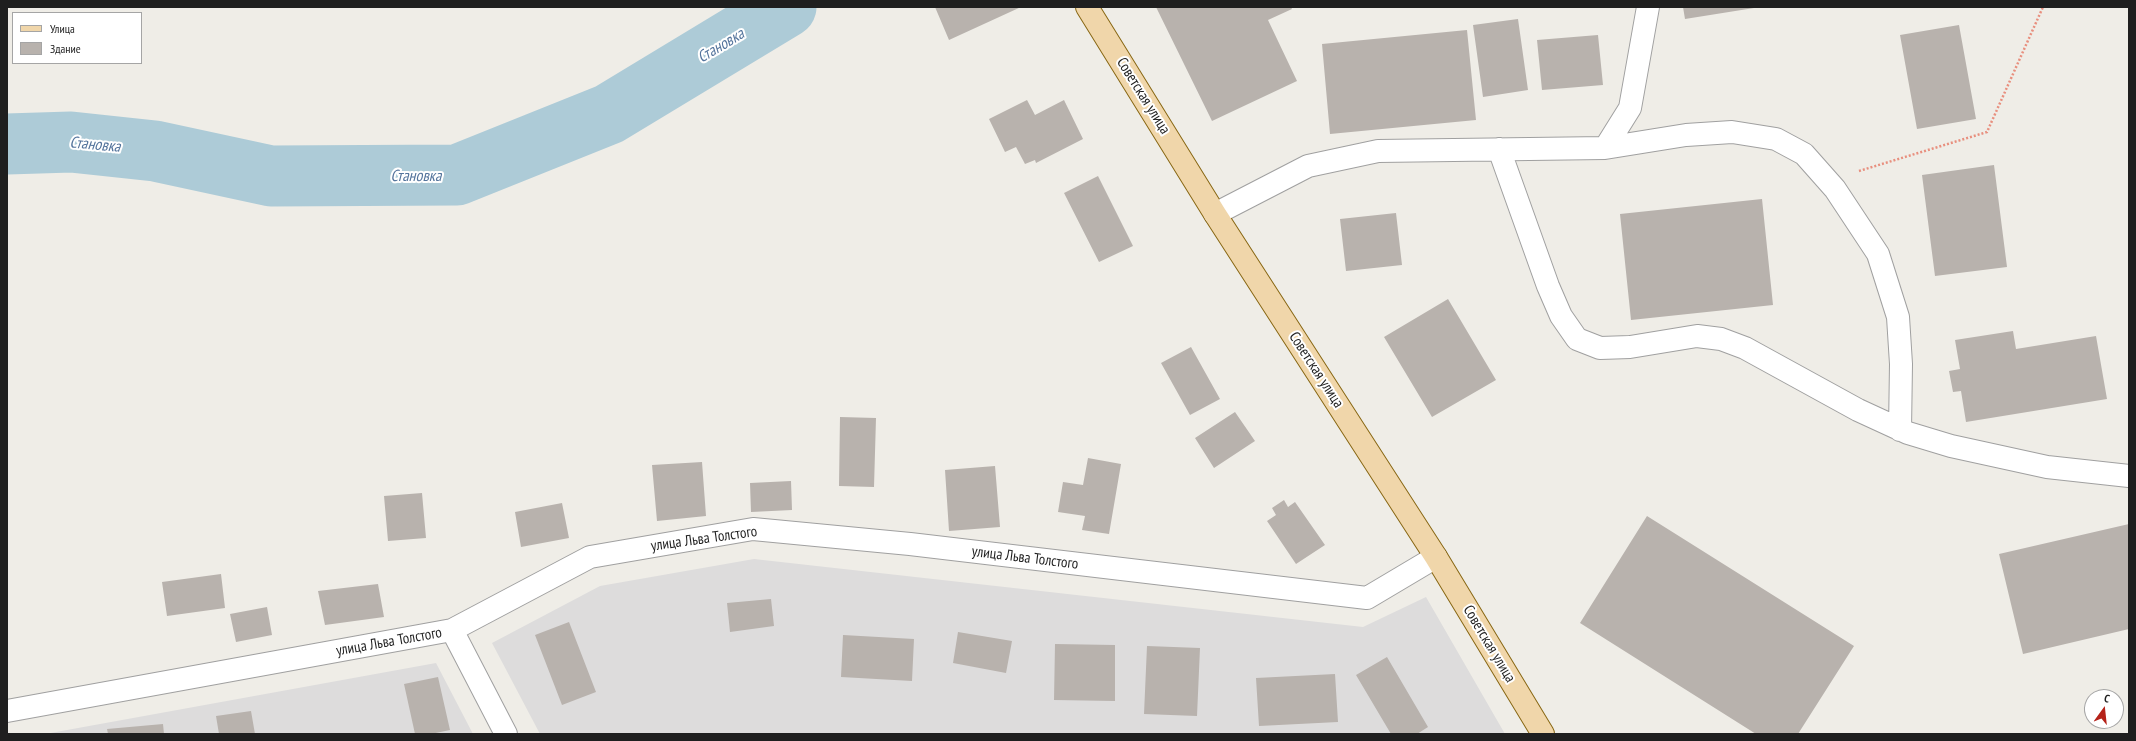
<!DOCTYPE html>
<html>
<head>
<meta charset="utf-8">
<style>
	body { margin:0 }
	#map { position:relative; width:2136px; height:741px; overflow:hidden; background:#efede7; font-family:"PT Sans Narrow",sans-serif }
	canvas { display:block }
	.frame { position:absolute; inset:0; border:8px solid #1f1f1f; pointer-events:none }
	.legend { position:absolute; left:12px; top:12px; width:130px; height:52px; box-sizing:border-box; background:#fff; border:1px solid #a5a5a5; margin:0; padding:5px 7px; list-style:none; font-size:12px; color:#1f1f1f }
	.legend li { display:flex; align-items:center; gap:8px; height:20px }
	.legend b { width:20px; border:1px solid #a5a5a5 }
	.north { position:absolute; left:2084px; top:689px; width:40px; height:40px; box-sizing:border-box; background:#fff; border:1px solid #a5a5a5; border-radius:50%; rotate:15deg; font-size:11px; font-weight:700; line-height:16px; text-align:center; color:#1f1f1f }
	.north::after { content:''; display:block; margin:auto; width:14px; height:18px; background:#b52219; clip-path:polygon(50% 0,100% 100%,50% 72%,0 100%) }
</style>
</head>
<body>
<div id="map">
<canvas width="2136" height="741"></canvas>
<div class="frame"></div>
<ul class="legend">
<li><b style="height:5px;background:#f0d6aa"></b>Улица</li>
<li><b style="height:11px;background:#b8b2ad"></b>Здание</li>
</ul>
<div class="north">С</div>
</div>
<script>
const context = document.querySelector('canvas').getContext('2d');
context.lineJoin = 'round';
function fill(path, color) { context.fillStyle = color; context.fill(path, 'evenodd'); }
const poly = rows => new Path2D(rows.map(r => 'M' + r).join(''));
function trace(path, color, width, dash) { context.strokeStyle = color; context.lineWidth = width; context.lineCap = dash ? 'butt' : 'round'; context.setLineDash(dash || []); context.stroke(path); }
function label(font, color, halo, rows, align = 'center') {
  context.font = font + ' "PT Sans Narrow",sans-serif'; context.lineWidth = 4; context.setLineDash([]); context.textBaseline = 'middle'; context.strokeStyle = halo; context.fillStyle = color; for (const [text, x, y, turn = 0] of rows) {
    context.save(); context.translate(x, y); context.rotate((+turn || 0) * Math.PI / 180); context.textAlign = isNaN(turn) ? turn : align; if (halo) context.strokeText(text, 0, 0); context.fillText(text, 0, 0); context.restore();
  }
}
const residential = poly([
	[754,559,1363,627,1426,597,1505,734,540,734,492,643,600,586],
	[436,663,473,734,45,734]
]);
const river = poly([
	[7,144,71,142,155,151,271,176,457,175,609,114,786,7]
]);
const building = poly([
	[935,7,1021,7,949,40],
	[1156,7,1291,7,1292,9,1268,20,1297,81,1212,121],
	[1683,7,1753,7,1754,8,1685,19],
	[1518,19,1528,90,1483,97,1473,25],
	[1959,25,1976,119,1917,129,1900,35],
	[1467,30,1476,120,1330,134,1322,44],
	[1598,35,1603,85,1542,90,1537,40],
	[1027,100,1035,115,1064,100,1083,139,1036,163,1035,160,1025,164,1016,147,1005,152,989,119],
	[1994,165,2007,267,1935,276,1922,175],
	[1098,176,1133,246,1099,262,1064,193],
	[1762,199,1773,305,1631,320,1620,214],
	[1396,213,1402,265,1346,271,1340,219],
	[1448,299,1496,380,1432,417,1384,337],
	[2013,331,2016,349,2096,336,2107,399,1966,422,1961,391,1953,392,1949,371,1960,369,1955,340],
	[1191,347,1220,399,1190,415,1161,363],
	[1235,412,1255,441,1214,468,1195,438],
	[840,417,876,418,874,487,839,486],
	[1088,458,1121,464,1109,534,1082,530,1085,516,1058,512,1063,482,1083,485],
	[702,462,706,516,657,521,652,465],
	[995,466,1000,527,949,531,945,470],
	[791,481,792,510,751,512,750,483],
	[422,493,426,538,388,541,384,496],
	[1284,500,1288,507,1295,502,1325,545,1296,564,1267,521,1276,515,1272,508],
	[562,503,569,538,521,547,515,512],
	[1647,516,1854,646,1798,734,1756,734,1580,623],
	[2129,524,2129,629,2023,654,1999,554],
	[221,574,225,608,167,616,162,582],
	[378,584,384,617,325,625,318,591],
	[771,599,774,626,730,632,727,603],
	[267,607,272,635,236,642,230,614],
	[569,622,596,692,562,705,535,635],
	[958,632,1012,641,1006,673,953,663],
	[843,635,914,639,912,681,841,677],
	[1055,644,1115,645,1115,701,1054,700],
	[1147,646,1200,648,1197,716,1144,714],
	[1387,657,1428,727,1417,734,1391,734,1356,675],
	[1335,674,1338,722,1259,726,1256,678],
	[438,677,450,730,431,734,415,734,404,684],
	[251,711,255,734,219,734,216,716],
	[163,724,164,734,108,734,107,729]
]);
const path = poly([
	[1859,171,1987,132,2043,7]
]);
const minor = poly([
	[1605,148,1686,135,1732,132,1776,139,1804,154,1835,189,1878,254,1898,317,1901,364,1900,430],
	[1499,149,1548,286,1561,316,1577,339,1600,348,1630,347,1697,336,1721,339,1745,348,1858,410,1908,433,1951,446,2047,467,2129,476],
	[1215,214,1308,166,1378,151,1605,148,1630,108,1648,7],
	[452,630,506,734],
	[7,711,452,630,590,557,753,529,910,544,1367,598,1436,557]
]);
const major = poly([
	[1087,7,1215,214,1436,557,1543,734]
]);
const streetNames = [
	["Советская улица",1143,96,58],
	["Советская улица",1316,370,57],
	["улица Льва Толстого",704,539,-8],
	["улица Льва Толстого",1025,558,7],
	["улица Льва Толстого",389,642,-10],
	["Советская улица",1489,644,59]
];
const waterNames = [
	["Становка",721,46,-31],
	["Становка",95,145,5],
	["Становка",416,176]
];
fill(residential, '#dddcdc');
trace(river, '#adcbd7', 61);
fill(building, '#b8b2ad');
trace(minor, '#a0a0a0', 24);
trace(major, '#886713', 24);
trace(path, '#e88f7e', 2.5, [2, 2]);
trace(minor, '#fff', 22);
trace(major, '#f0d6aa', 22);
label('15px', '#1f1f1f', '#fff', streetNames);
label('italic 16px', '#54749c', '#fff', waterNames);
</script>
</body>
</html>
